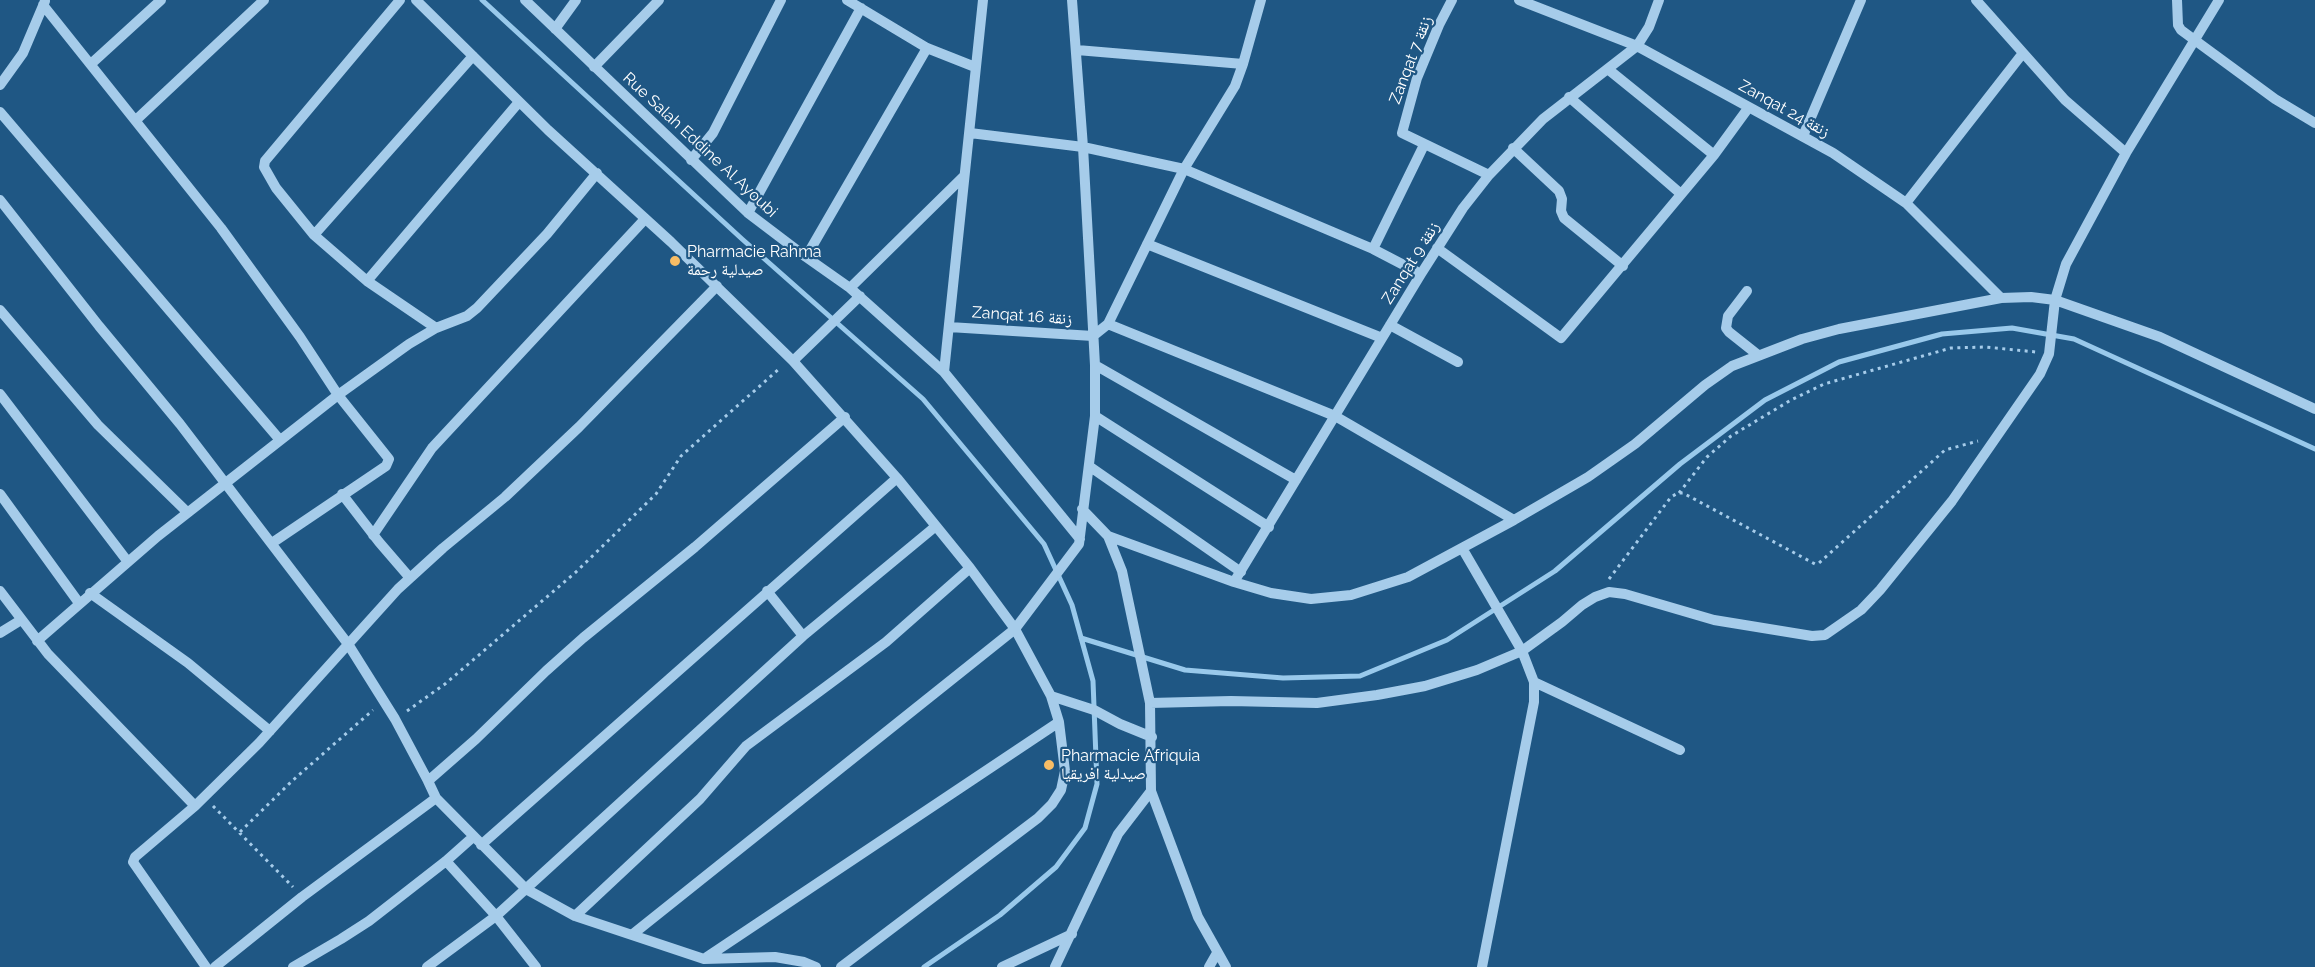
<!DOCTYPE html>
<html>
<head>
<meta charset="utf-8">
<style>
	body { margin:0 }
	canvas { display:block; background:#1f5784 }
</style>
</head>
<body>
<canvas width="2315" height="967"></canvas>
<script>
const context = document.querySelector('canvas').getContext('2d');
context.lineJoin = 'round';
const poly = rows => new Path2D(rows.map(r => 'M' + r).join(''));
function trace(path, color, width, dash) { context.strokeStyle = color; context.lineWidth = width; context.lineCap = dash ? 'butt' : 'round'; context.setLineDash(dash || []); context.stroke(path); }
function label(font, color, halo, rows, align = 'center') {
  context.font = font + ' Raleway,"Noto Naskh Arabic",sans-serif'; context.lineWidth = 4.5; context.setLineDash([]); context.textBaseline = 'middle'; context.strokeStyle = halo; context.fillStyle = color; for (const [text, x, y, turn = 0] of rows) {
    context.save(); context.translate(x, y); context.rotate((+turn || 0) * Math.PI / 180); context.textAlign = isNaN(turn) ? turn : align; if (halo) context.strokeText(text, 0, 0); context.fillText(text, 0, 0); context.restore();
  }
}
const stream = poly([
	[482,0,742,239,923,399,1044,544,1072,605,1093,681,1097,784,1085,828,1056,867,1000,915,924,967],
	[1081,638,1185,670,1283,678,1360,676,1447,640,1555,571,1680,464,1765,400,1839,362,1942,334,2012,328,2074,339,2315,449]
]);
const path = poly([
	[1679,493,1707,457,1731,436,1791,400,1824,384,1951,348,1986,347,2036,352],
	[1609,579,1671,497,1678,493,1683,493,1815,564,1819,563,1945,450,1978,441],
	[407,711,445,684,576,572,656,494,681,456,780,368],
	[213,806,293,887],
	[240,832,292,781,373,710]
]);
const minor = poly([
	[400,0,265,161,264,167,276,188,314,235,367,281,436,328],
	[416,0,548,130,671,242,793,361,897,478,970,568,1015,629,633,934],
	[525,0,748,213,806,257,850,288,944,372,1080,539],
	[847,0,927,48,975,67],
	[1452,0,1439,25,1417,78,1402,133,1489,175],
	[1519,0,1637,46,1833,153,1906,203,2001,298],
	[1976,0,2065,100,2126,153],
	[2177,0,2178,25,2181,30,2275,99,2315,123],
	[43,5,221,228,300,337,338,395,389,459,386,466,272,543],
	[555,29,576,0],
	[1077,50,1243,64],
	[92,63,161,0],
	[594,67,659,0],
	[1609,70,1714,155],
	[0,85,23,53,45,1],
	[1569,97,1681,194],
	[0,112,280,440],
	[136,120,264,0],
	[970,133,1083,147,1184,169,1373,249,1421,274],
	[1803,136,1861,0],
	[1513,148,1559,191,1562,199,1561,211,1564,218,1623,266],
	[691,160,713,133,781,0],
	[0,200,99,326,180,424,348,644,395,719,428,781],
	[1906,203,2023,53],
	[748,213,861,8],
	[314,235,473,56],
	[1147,244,1382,338],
	[1437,248,1561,338,1714,155,1749,107],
	[1373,249,1424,145],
	[806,257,927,48],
	[367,281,519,102],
	[850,288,964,176],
	[1747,291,1728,316,1726,328,1729,332,1758,355],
	[0,310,98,425,187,512],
	[1108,324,1335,416,1514,520],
	[1390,325,1458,362],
	[949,327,1093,336,1108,324,1184,169,1235,86,1243,64,1261,0],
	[793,361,860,296],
	[1095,365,1296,480],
	[944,372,983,0],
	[0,394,128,562],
	[1095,416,1269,527],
	[1089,466,1241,572],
	[0,494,79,603],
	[342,494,379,542,410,578],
	[1082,509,1108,536,1122,571,1150,703,1231,701,1317,703,1377,695,1425,686,1477,670,1522,651,1562,622,1582,605,1595,597,1609,592,1625,594,1714,620,1812,636,1825,635,1861,610,1880,590,1952,501,2040,374,2049,354,2055,300,2066,264,2126,153,2219,0],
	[373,535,432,448,645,219],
	[1108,536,1234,582,1271,593,1311,599,1351,595,1408,577,1514,520,1588,477,1635,444,1705,385,1732,366,1802,339,1839,329,2001,298,2031,297,2055,300,2160,337,2315,409],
	[1462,548,1522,651,1534,682,1534,702,1482,967],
	[1234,582,1421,274,1463,208,1489,175,1543,119,1637,46,1649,27,1659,0],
	[0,591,48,654,195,806],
	[767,591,803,636],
	[90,593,188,663,270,731],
	[0,633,21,620],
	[37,641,158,536,338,395,409,344,436,328,467,316,477,308,547,234,597,173],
	[1534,682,1680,750],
	[1051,696,1094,710,1120,724,1152,737],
	[1150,703,1151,791,1198,917,1226,967],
	[436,798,526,889,575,916,704,959,775,957,804,962,816,967],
	[481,845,897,478],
	[446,861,496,916,536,967],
	[575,916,700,799,746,746,886,642,970,568],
	[704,959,1059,722],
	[206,967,133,862,135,857,195,806,259,743,398,589,443,548,505,497,579,427,717,286],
	[215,967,302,897,436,798,428,781,476,739,546,671,583,638,695,547,845,417],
	[293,967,341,939,369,921,446,861,473,837],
	[427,967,496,916,803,636,936,526],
	[841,967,1038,818,1052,804,1061,790,1065,771,1059,722,1051,696,1015,629,1079,544,1095,416,1095,365,1083,147,1072,0],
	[1002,967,1072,934],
	[1055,967,1118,834,1151,791],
	[1209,967,1217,953]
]);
const markers = [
	[675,261,6,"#f8bd65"],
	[1049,765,6,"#f8bd65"]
];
const streetNames = [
	["Zanqat 7 زنقة",1411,60,-69],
	["Zanqat 24 زنقة",1784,109,29],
	["Rue Salah Eddine Al Ayoubi",700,145,43],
	["Zanqat 9 زنقة",1411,263,-58],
	["Zanqat 16 زنقة",1022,316,4]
];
const poiNames = [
	["Pharmacie Rahma",687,252],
	["صيدلية رحمة",687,270],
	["Pharmacie Afriquia",1061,756],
	["صيدلية افريقيا",1061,774]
];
trace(stream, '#99c9eb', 5);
trace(path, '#a6ccea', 3, [3, 4.5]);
trace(minor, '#a6ccea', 10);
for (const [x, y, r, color] of markers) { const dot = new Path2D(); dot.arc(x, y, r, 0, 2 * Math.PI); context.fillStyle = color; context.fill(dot); trace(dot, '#1f5784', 2); }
label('16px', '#fff', '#1f5784', streetNames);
label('16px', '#fff', '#1f5784', poiNames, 'left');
</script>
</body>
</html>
